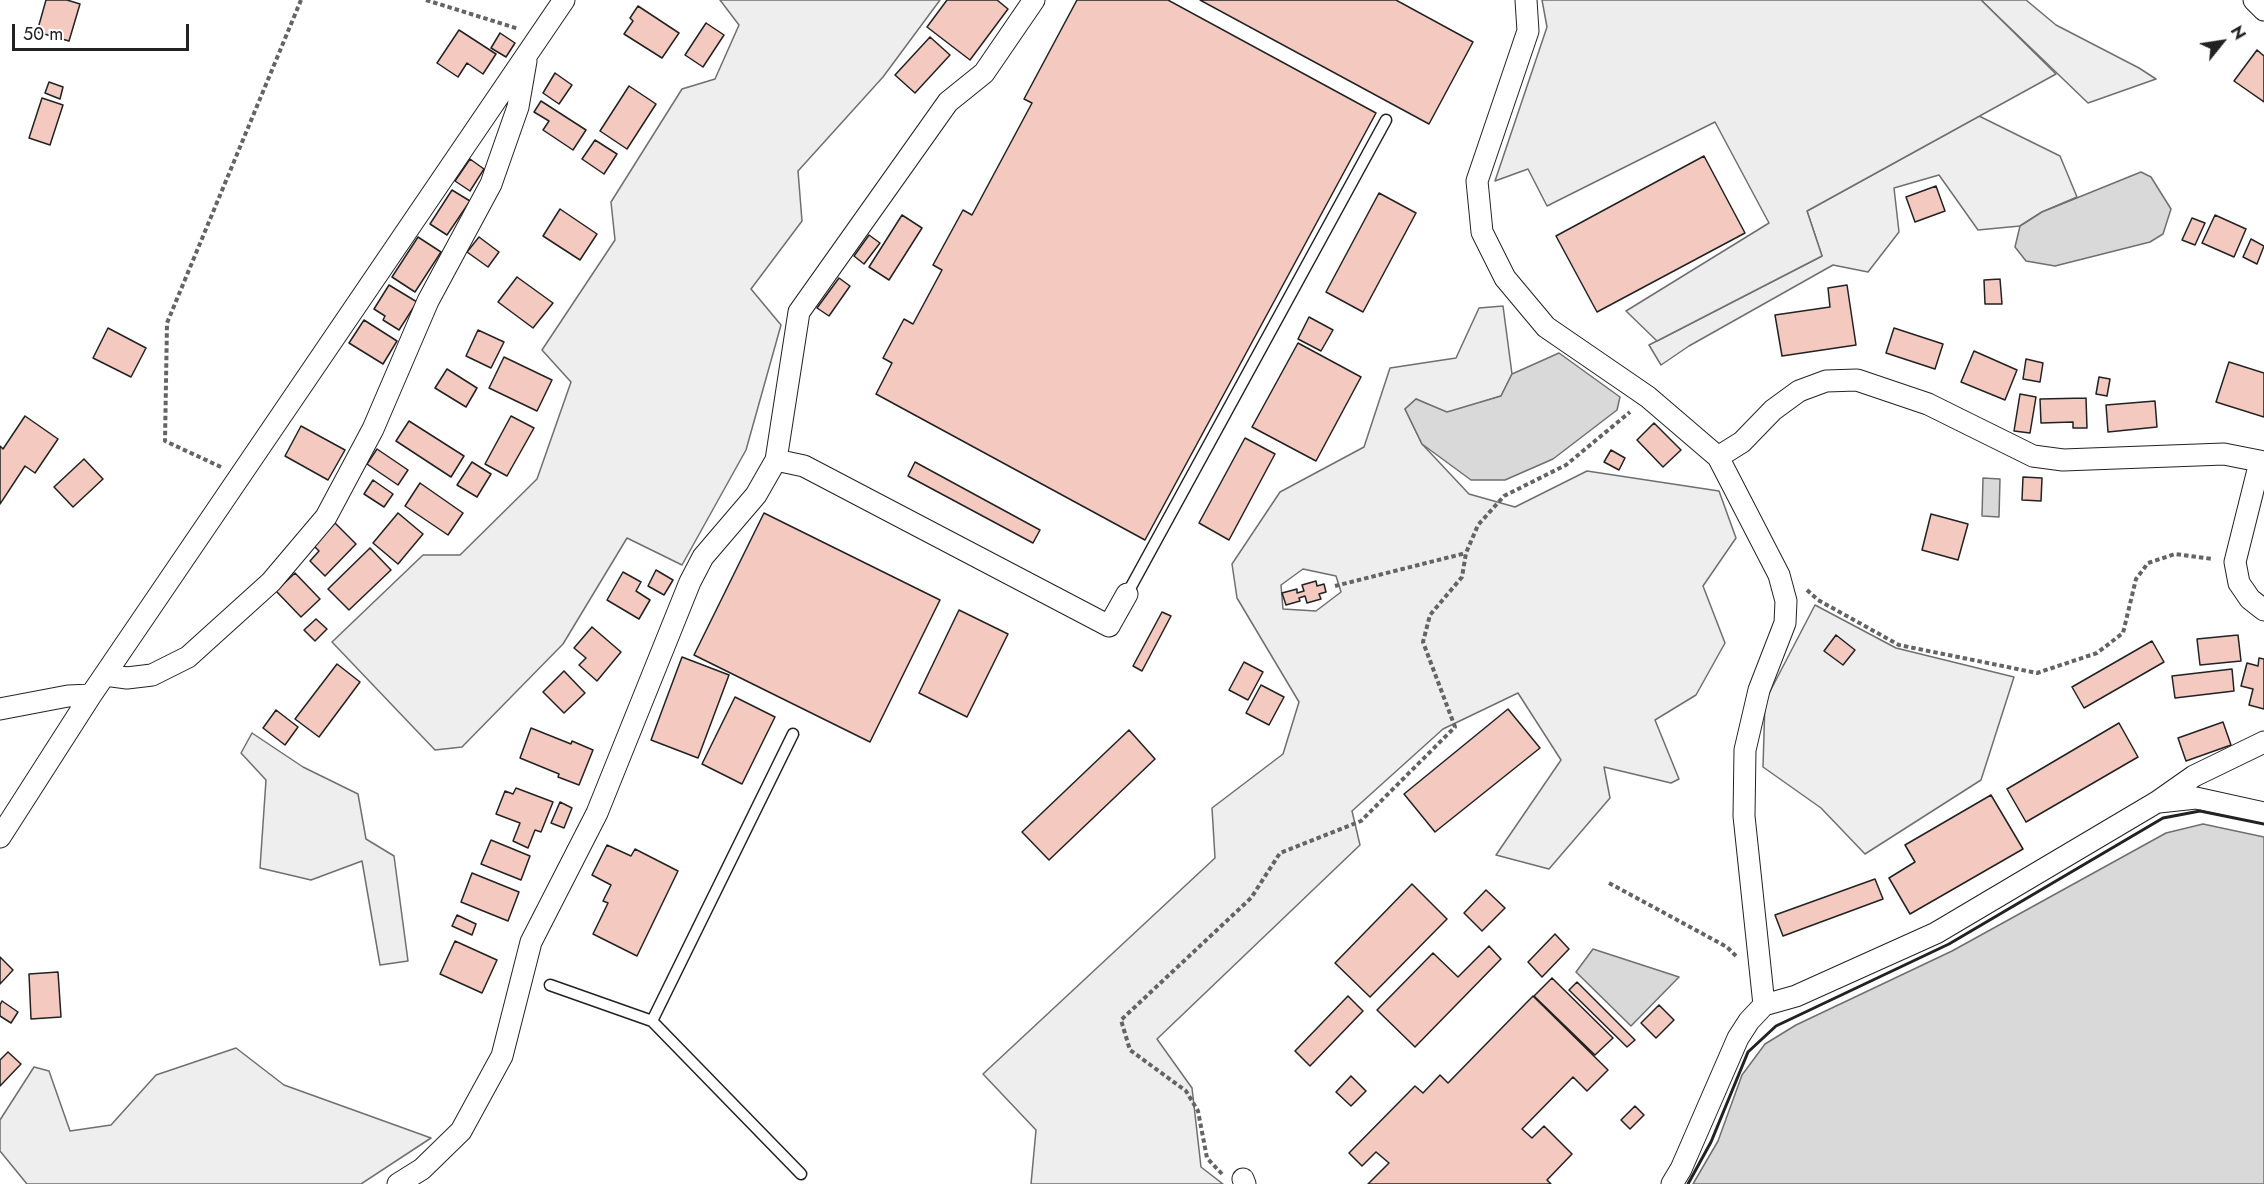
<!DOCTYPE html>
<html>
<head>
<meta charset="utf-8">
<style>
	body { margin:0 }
	#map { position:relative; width:2264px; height:1184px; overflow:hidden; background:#fff; font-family:Jost,sans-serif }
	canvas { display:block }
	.north { position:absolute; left:2192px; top:12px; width:60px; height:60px; -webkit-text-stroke:4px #fff; paint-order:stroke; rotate:60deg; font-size:16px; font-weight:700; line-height:24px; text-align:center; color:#222 }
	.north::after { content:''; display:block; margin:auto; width:21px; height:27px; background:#222; clip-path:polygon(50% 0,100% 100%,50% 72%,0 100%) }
	.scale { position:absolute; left:12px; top:24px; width:177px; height:27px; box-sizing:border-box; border:3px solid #222; border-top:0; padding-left:8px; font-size:18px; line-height:21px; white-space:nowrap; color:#222; -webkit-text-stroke:4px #fff; paint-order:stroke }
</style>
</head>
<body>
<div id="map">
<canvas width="2264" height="1184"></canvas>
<div class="north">N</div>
<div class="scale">50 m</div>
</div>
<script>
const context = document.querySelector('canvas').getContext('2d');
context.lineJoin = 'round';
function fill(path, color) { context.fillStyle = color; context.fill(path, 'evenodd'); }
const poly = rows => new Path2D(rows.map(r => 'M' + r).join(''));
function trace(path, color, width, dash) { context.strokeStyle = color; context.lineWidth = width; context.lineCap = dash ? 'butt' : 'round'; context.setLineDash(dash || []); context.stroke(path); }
const green = poly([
	[720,0,940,0,883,77,798,171,802,221,751,289,781,325,746,450,682,565,627,538,563,644,462,747,435,750,332,642,423,555,460,555,537,479,571,382,542,350,615,240,611,202,682,89,715,79,739,25,720,0],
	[1981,0,2026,0,2056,25,2139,68,2156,79,2088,103,1981,0],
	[1979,116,2060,156,2077,197,2042,212,2020,226,1978,230,1939,175,1894,188,1899,232,1868,272,1833,265,1689,346,1661,365,1649,345,1822,256,1807,211,1979,116],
	[1503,306,1512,374,1501,396,1447,413,1416,399,1405,409,1422,444,1469,494,1515,507,1587,471,1719,491,1736,538,1703,586,1725,643,1696,695,1655,720,1679,779,1671,783,1604,767,1610,798,1549,869,1496,855,1561,760,1518,693,1443,729,1352,811,1360,845,1157,1039,1192,1088,1201,1167,1223,1184,1031,1184,1036,1130,983,1074,1215,858,1212,808,1283,754,1299,702,1237,598,1232,564,1280,492,1364,447,1390,368,1456,358,1479,308,1503,306],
	[1303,569,1336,576,1341,592,1316,611,1283,609,1281,585,1303,569],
	[1815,605,1896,648,2014,677,1981,780,1865,854,1821,808,1763,767,1765,701,1815,605],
	[252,733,303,767,358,794,366,839,394,856,408,961,380,965,362,861,311,880,260,868,266,780,241,753,252,733],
	[236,1048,284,1085,431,1138,361,1184,27,1184,0,1151,0,1120,34,1067,49,1071,70,1131,111,1125,156,1075,236,1048]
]);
const parking = poly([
	[1542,0,1981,0,2056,74,1807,211,1822,256,1657,341,1626,311,1769,223,1715,122,1547,206,1528,169,1495,181,1547,27,1542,0]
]);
const water = poly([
	[2141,172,2151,177,2171,209,2163,234,2150,242,2055,266,2026,261,2015,247,2020,226,2042,212,2141,172],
	[1559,353,1620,397,1617,410,1553,459,1505,480,1471,480,1422,444,1405,409,1416,399,1447,412,1501,396,1512,374,1559,353],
	[1983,478,2000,479,1999,517,1982,516,1983,478],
	[2203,824,2264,837,2264,1184,1693,1184,1718,1141,1742,1075,1765,1044,1796,1025,1952,951,2166,833,2203,824],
	[1593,949,1679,977,1631,1026,1576,972,1593,949]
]);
const building = poly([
	[46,0,67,0,80,4,69,41,37,32,46,0],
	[947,0,997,0,1008,9,970,60,927,27,947,0],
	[1077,0,1168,0,1376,113,1145,540,876,394,892,363,883,358,904,319,913,324,942,270,933,265,963,210,972,215,1032,103,1024,99,1077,0],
	[1200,0,1396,0,1473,42,1429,124,1200,0],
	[638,6,679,33,662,58,624,34,633,21,630,18,638,6],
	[706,23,724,35,703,67,685,55,706,23],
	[459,30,496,54,483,74,467,63,458,77,437,63,459,30],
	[500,33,515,43,506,57,491,48,500,33],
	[930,37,950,55,915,93,895,75,930,37],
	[2257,50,2264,56,2264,102,2234,81,2257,50],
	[555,73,572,85,559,104,543,93,555,73],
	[49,82,63,87,60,99,45,93,49,82],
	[629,86,656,104,627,149,600,131,629,86],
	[42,98,63,105,50,145,29,138,42,98],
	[541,101,586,130,573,150,543,130,549,121,534,112,541,101],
	[595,140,617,154,604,174,582,159,595,140],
	[1704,156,1745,233,1597,312,1556,236,1704,156],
	[470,159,484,169,470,191,455,181,470,159],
	[1936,186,1945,211,1915,222,1906,197,1936,186],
	[452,190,470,201,447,235,430,224,452,190],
	[1379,193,1416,213,1363,312,1326,292,1379,193],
	[560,209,597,234,580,260,543,236,560,209],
	[902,215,922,228,889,280,869,267,902,215],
	[2215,215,2246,229,2234,257,2202,243,2215,215],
	[2192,218,2205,223,2195,245,2182,240,2192,218],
	[869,235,880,243,864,264,854,256,869,235],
	[418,237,441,252,415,292,392,277,418,237],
	[479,237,499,252,488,267,467,252,479,237],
	[2251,239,2264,246,2257,264,2243,257,2251,239],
	[517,277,553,303,533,328,498,302,517,277],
	[839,278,850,286,829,316,817,308,839,278],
	[2000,279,2002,304,1985,304,1984,280,2000,279],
	[389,285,417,302,399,330,383,320,385,316,374,309,389,285],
	[1847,285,1856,345,1782,356,1775,315,1830,307,1828,288,1847,285],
	[1309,317,1333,330,1321,351,1298,339,1309,317],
	[364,320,397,341,383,364,349,343,364,320],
	[108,328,146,348,131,377,93,358,108,328],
	[1894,328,1943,344,1935,369,1886,353,1894,328],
	[478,330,504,342,491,368,466,356,478,330],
	[1298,343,1361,377,1316,461,1252,427,1298,343],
	[1974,351,2017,370,2005,400,1961,382,1974,351],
	[504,357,552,380,537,411,489,388,504,357],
	[2026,359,2043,363,2040,382,2023,379,2026,359],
	[2229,362,2264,373,2264,417,2216,402,2229,362],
	[447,369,477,388,466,407,435,388,447,369],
	[2099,377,2110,379,2107,396,2096,394,2099,377],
	[2020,394,2036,397,2030,433,2014,431,2020,394],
	[2086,398,2087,428,2073,428,2073,422,2041,423,2040,399,2086,398],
	[2155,401,2157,427,2108,432,2106,405,2155,401],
	[25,416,58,439,35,473,25,466,0,504,0,446,3,449,25,416],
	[511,416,534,428,507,476,485,464,511,416],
	[409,421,464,456,451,477,396,441,409,421],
	[1654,423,1681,450,1663,467,1637,440,1654,423],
	[301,426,345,450,328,480,285,456,301,426],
	[1245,438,1275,454,1229,540,1199,523,1245,438],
	[377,449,408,470,398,485,367,464,377,449],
	[1611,450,1625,458,1619,470,1604,462,1611,450],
	[84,459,103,479,73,507,54,487,84,459],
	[472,462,491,474,477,497,457,485,472,462],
	[915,462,1040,530,1033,543,908,476,915,462],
	[2023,477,2042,478,2041,501,2022,500,2023,477],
	[373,480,393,494,384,507,364,494,373,480],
	[420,483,463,513,448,535,405,506,420,483],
	[398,513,423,534,398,564,373,543,398,513],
	[764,513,940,600,870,742,694,655,764,513],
	[1931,514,1968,524,1958,560,1922,550,1931,514],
	[335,523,356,544,325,576,310,561,319,551,313,545,335,523],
	[370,548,391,570,349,610,328,589,370,548],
	[656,570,673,580,664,595,648,586,656,570],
	[623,572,641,582,636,591,650,600,639,619,607,600,623,572],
	[295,573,320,599,301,617,276,591,295,573],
	[1316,581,1317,586,1324,584,1326,592,1319,594,1321,599,1307,603,1305,596,1299,598,1300,601,1286,605,1282,593,1297,589,1297,593,1304,591,1302,585,1316,581],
	[959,610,1008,634,967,717,919,693,959,610],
	[1162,612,1171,616,1142,671,1133,666,1162,612],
	[316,619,327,629,315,641,304,630,316,619],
	[592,627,621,652,597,681,579,665,586,658,574,648,592,627],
	[1836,635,1855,650,1843,665,1824,651,1836,635],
	[2238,635,2241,661,2200,665,2197,639,2238,635],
	[2152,641,2164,662,2084,708,2072,687,2152,641],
	[682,657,729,675,698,758,651,740,682,657],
	[2259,658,2264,659,2264,709,2249,705,2253,689,2241,686,2247,663,2258,666,2259,658],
	[1244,662,1263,672,1248,700,1229,690,1244,662],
	[337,664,360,682,319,737,295,719,337,664],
	[2232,669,2234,691,2175,698,2172,676,2232,669],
	[564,671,585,693,564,713,543,692,564,671],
	[1261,685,1284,697,1269,725,1246,713,1261,685],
	[735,697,775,717,742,784,702,764,735,697],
	[1508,709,1540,748,1435,832,1404,794,1508,709],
	[276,710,298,727,285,745,263,728,276,710],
	[2223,722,2231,745,2186,761,2178,738,2223,722],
	[2119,723,2138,757,2026,822,2007,789,2119,723],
	[531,728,571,744,572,741,593,750,579,785,558,777,559,774,520,758,531,728],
	[1129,730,1155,759,1049,860,1022,832,1129,730],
	[516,788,553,802,541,832,535,830,528,848,513,841,520,823,496,814,505,791,513,794,516,788],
	[1991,795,2023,849,1910,914,1889,878,1915,862,1905,845,1991,795],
	[560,802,572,808,564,828,551,823,560,802],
	[491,840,530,856,521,880,481,864,491,840],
	[607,845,631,856,635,849,678,871,637,956,593,934,608,903,603,901,611,885,592,875,607,845],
	[472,873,519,892,508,921,461,902,472,873],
	[1875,879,1883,899,1783,936,1775,915,1875,879],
	[1412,884,1447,919,1370,997,1335,963,1412,884],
	[1486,890,1505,908,1482,931,1464,913,1486,890],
	[457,915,476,924,472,935,452,926,457,915],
	[1555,934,1569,949,1542,977,1528,962,1555,934],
	[455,941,497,960,482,993,440,974,455,941],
	[1489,946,1501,959,1415,1047,1377,1010,1433,953,1458,977,1489,946],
	[0,957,13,970,0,984,0,957],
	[58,972,61,1017,31,1019,29,974,58,972],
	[1552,978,1613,1038,1595,1055,1534,996,1552,978],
	[1577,982,1635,1040,1627,1047,1569,990,1577,982],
	[1348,996,1363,1011,1310,1066,1295,1051,1348,996],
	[1533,996,1608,1070,1587,1091,1573,1077,1522,1129,1532,1138,1544,1126,1572,1154,1547,1180,1551,1184,1368,1184,1389,1163,1376,1152,1362,1166,1349,1153,1415,1086,1423,1093,1440,1075,1448,1083,1533,996],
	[2,1001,18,1012,11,1023,0,1016,0,1005,2,1001],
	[1659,1005,1674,1020,1656,1038,1641,1023,1659,1005],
	[8,1052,21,1064,0,1086,0,1060,8,1052],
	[1351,1076,1366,1091,1351,1106,1336,1092,1351,1076],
	[1635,1106,1644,1115,1630,1129,1621,1120,1635,1106]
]);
const path = poly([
	[426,0,519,29],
	[221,467,165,441,167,323,301,0],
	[1335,586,1466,553],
	[1807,590,1818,600,1899,645,2037,673,2097,653,2123,633,2136,579,2148,563,2175,554,2213,559],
	[1609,883,1727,947,1736,956],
	[1222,1174,1207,1158,1198,1111,1186,1091,1130,1050,1121,1020,1251,898,1280,853,1361,821,1455,727,1423,642,1430,615,1462,577,1466,553,1478,525,1504,496,1566,465,1630,412]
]);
const service = poly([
	[1127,594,1386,120],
	[550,985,652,1021,801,1174],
	[652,1021,793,734]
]);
const minor = poly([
	[1526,0,1528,31,1477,181,1482,232,1505,278,1546,327,1648,397,1718,457,1779,575,1786,601,1785,623,1759,690,1745,750,1744,816,1764,1005],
	[2254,0,2264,10],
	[1718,457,1742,442,1773,410,1799,391,1826,381,1857,380,1928,404,2033,456,2063,460,2224,454,2264,462],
	[776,460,804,466,1109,626,1127,594],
	[2260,462,2235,562,2239,583,2250,599,2264,610],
	[105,675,127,678,152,675,188,657,271,582,326,517,373,429,428,301,491,184,518,107,526,61],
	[0,709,68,696,91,695],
	[2159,802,2196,798,2264,813],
	[0,837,91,695,564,0],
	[1243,1179,1245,1184],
	[398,1184,422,1169,461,1131,502,1056,531,942,597,813,690,582,703,557,756,495,776,460,799,312,948,102,984,73,1034,0],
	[1672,1184,1681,1169,1738,1038,1749,1021,1764,1005,1796,996,1936,933,2157,802,2194,776,2264,742]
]);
const wall = poly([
	[1688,1184,1711,1142,1748,1052,1776,1026,1949,944,2163,818,2200,811,2264,824]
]);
fill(green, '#eee');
trace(green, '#6f6f6f', 1.5);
fill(parking, '#ededed');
trace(parking, '#6f6f6f', 1.5);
fill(water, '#d9d9d9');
trace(water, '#6f6f6f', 1.5);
fill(building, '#f3c9c0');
trace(building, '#222', 1.5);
trace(service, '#222', 13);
trace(minor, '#222', 23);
trace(path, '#646464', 4, [4.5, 3]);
trace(service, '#fff', 10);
trace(minor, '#fff', 21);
trace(wall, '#222', 3);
</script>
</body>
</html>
